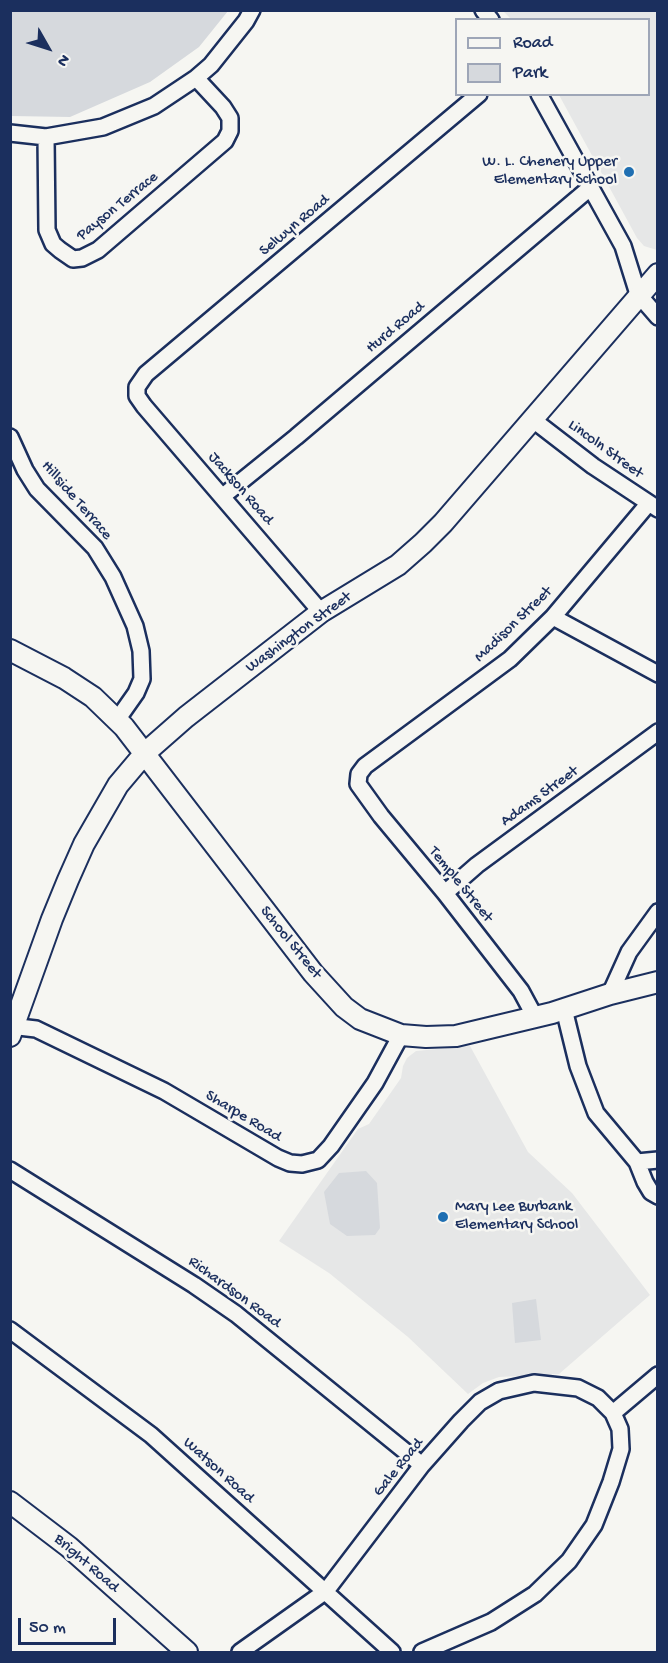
<!DOCTYPE html>
<html>
<head>
<meta charset="utf-8">
<style>
	body { margin:0 }
	#map { position:relative; width:668px; height:1663px; overflow:hidden; background:#f6f6f2; font-family:"Gochi Hand",sans-serif }
	canvas { display:block }
	.frame { position:absolute; inset:0; border:12px solid #1b2f5e; pointer-events:none }
	.legend { position:absolute; left:455px; top:18px; width:195px; height:78px; box-sizing:border-box; background:#f6f6f2; border:2px solid #9ea6b7; margin:0; padding:8px 10px; list-style:none; font-size:18px; color:#1b2f5e }
	.legend li { display:flex; align-items:center; gap:12px; height:30px }
	.legend b { width:30px; border:2px solid #9ea6b7 }
	.north { position:absolute; left:18px; top:18px; width:60px; height:60px; -webkit-text-stroke:4px #f6f6f2; paint-order:stroke; rotate:129deg; font-size:16px; font-weight:700; line-height:24px; text-align:center; color:#1b2f5e }
	.north::after { content:''; display:block; margin:auto; width:21px; height:27px; background:#1b2f5e; clip-path:polygon(50% 0,100% 100%,50% 72%,0 100%) }
	.scale { position:absolute; left:18px; top:1618px; width:98px; height:27px; box-sizing:border-box; border:3px solid #1b2f5e; border-top:0; padding-left:8px; font-size:18px; line-height:21px; white-space:nowrap; color:#1b2f5e; -webkit-text-stroke:4px #f6f6f2; paint-order:stroke }
</style>
</head>
<body>
<div id="map">
<canvas width="668" height="1663"></canvas>
<div class="frame"></div>
<ul class="legend">
<li><b style="height:8px;background:#f6f6f2"></b>Road</li>
<li><b style="height:16px;background:#d6d9dd"></b>Park</li>
</ul>
<div class="north">N</div>
<div class="scale">50 m</div>
</div>
<script>
const context = document.querySelector('canvas').getContext('2d');
context.lineJoin = 'round';
function fill(path, color) { context.fillStyle = color; context.fill(path, 'evenodd'); }
const poly = rows => new Path2D(rows.map(r => 'M' + r).join(''));
function trace(path, color, width, dash) { context.strokeStyle = color; context.lineWidth = width; context.lineCap = dash ? 'butt' : 'round'; context.setLineDash(dash || []); context.stroke(path); }
function label(font, color, halo, rows, align = 'center') {
  context.font = font + ' "Gochi Hand",sans-serif'; context.lineWidth = 5; context.setLineDash([]); context.textBaseline = 'middle'; context.strokeStyle = halo; context.fillStyle = color; for (const [text, x, y, turn = 0] of rows) {
    context.save(); context.translate(x, y); context.rotate((+turn || 0) * Math.PI / 180); context.textAlign = isNaN(turn) ? turn : align; if (halo) context.strokeText(text, 0, 0); context.fillText(text, 0, 0); context.restore();
  }
}
const built = poly([
	[503,11,657,11,657,250,644,246,637,238,559,95,648,94,648,20,511,19],
	[470,1046,528,1152,572,1193,650,1295,559,1374,499,1377,483,1383,468,1394,408,1337,329,1273,279,1241,358,1129,369,1124,401,1078,403,1066,407,1058,416,1051]
]);
const green = poly([
	[10,11,11,10,228,11,199,47,150,82,70,117,11,116],
	[366,1171,377,1183,380,1228,375,1235,347,1236,330,1224,324,1192,339,1173],
	[536,1299,541,1340,515,1343,512,1303]
]);
const minor = poly([
	[483,10,491,20],
	[539,94,623,246,638,294,658,317],
	[10,133,46,137,103,127,154,106,196,78,211,65,246,21,252,10],
	[46,137,47,230,53,244,60,250,73,259,82,258,98,250,225,141,230,131,230,118,223,107,196,78],
	[532,419,593,466,658,509],
	[10,437,25,470,37,489,95,548,113,577,135,626,141,651,142,679,136,693,117,720],
	[223,496,296,437,591,187],
	[321,612,144,406,137,396,137,387,146,374,479,94],
	[553,617,658,674],
	[445,893,477,865,658,732],
	[610,994,629,952,658,912],
	[564,1009,578,1066,596,1113,637,1162,645,1182,651,1192,658,1196],
	[535,1017,521,991,445,893,381,816,358,784,359,774,365,766,510,659,553,617,648,504],
	[10,1026,36,1029,164,1091,278,1158,290,1163,302,1164,318,1160,331,1146,375,1083,401,1035],
	[637,1162,658,1160],
	[10,1170,194,1285,236,1314,422,1465],
	[10,1330,151,1435,392,1652],
	[240,1652,326,1591,422,1465,461,1421,480,1402,499,1391,534,1383,578,1388,598,1398,613,1413],
	[422,1652,491,1622,535,1594,569,1561,594,1525,611,1482,621,1449,620,1429,613,1413,658,1375]
]);
const tertiary = poly([
	[10,650,64,678,93,697,124,727,313,973,344,1007,360,1019,401,1035,426,1037,456,1036,552,1013,610,994,658,982],
	[10,1036,52,919,68,880,84,844,118,785,145,753,186,717,321,612,398,565,423,543,443,523,658,274],
	[10,1502,69,1547,187,1652]
]);
const markers = [
	[629,172,6,"#1f6fb2"],
	[443,1217,6,"#1f6fb2"]
];
const poiNames = [
	["W. L. Chenery Upper",617,163],
	["Elementary School",617,181],
	["Mary Lee Burbank",455,1208,"left"],
	["Elementary School",455,1226,"left"]
];
const streetNames = [
	["Payson Terrace",118,207,-39],
	["Selwyn Road",295,226,-40],
	["Hurd Road",396,328,-40],
	["Lincoln Street",605,450,36],
	["Jackson Road",240,489,49],
	["Hillside Terrace",76,501,49],
	["Madison Street",514,625,-44],
	["Washington Street",299,633,-36],
	["Adams Street",540,797,-36],
	["Temple Street",460,885,51],
	["School Street",290,943,51],
	["Sharpe Road",243,1117,31],
	["Richardson Road",234,1293,36],
	["Gale Road",399,1468,-51],
	["Watson Road",218,1471,42],
	["Bright Road",86,1564,41]
];
fill(built, '#e6e7e7');
fill(green, '#d6d9dd');
trace(minor, '#1b2f5e', 20);
trace(tertiary, '#1b2f5e', 24);
trace(minor, '#f6f6f2', 15);
trace(tertiary, '#f6f6f2', 20);
for (const [x, y, r, color] of markers) { const dot = new Path2D(); dot.arc(x, y, r, 0, 2 * Math.PI); context.fillStyle = color; context.fill(dot); trace(dot, '#f6f6f2', 2); }
label('16px', '#1b2f5e', '#f6f6f2', poiNames, 'right');
label('16px', '#1b2f5e', '#f6f6f2', streetNames);
</script>
</body>
</html>
